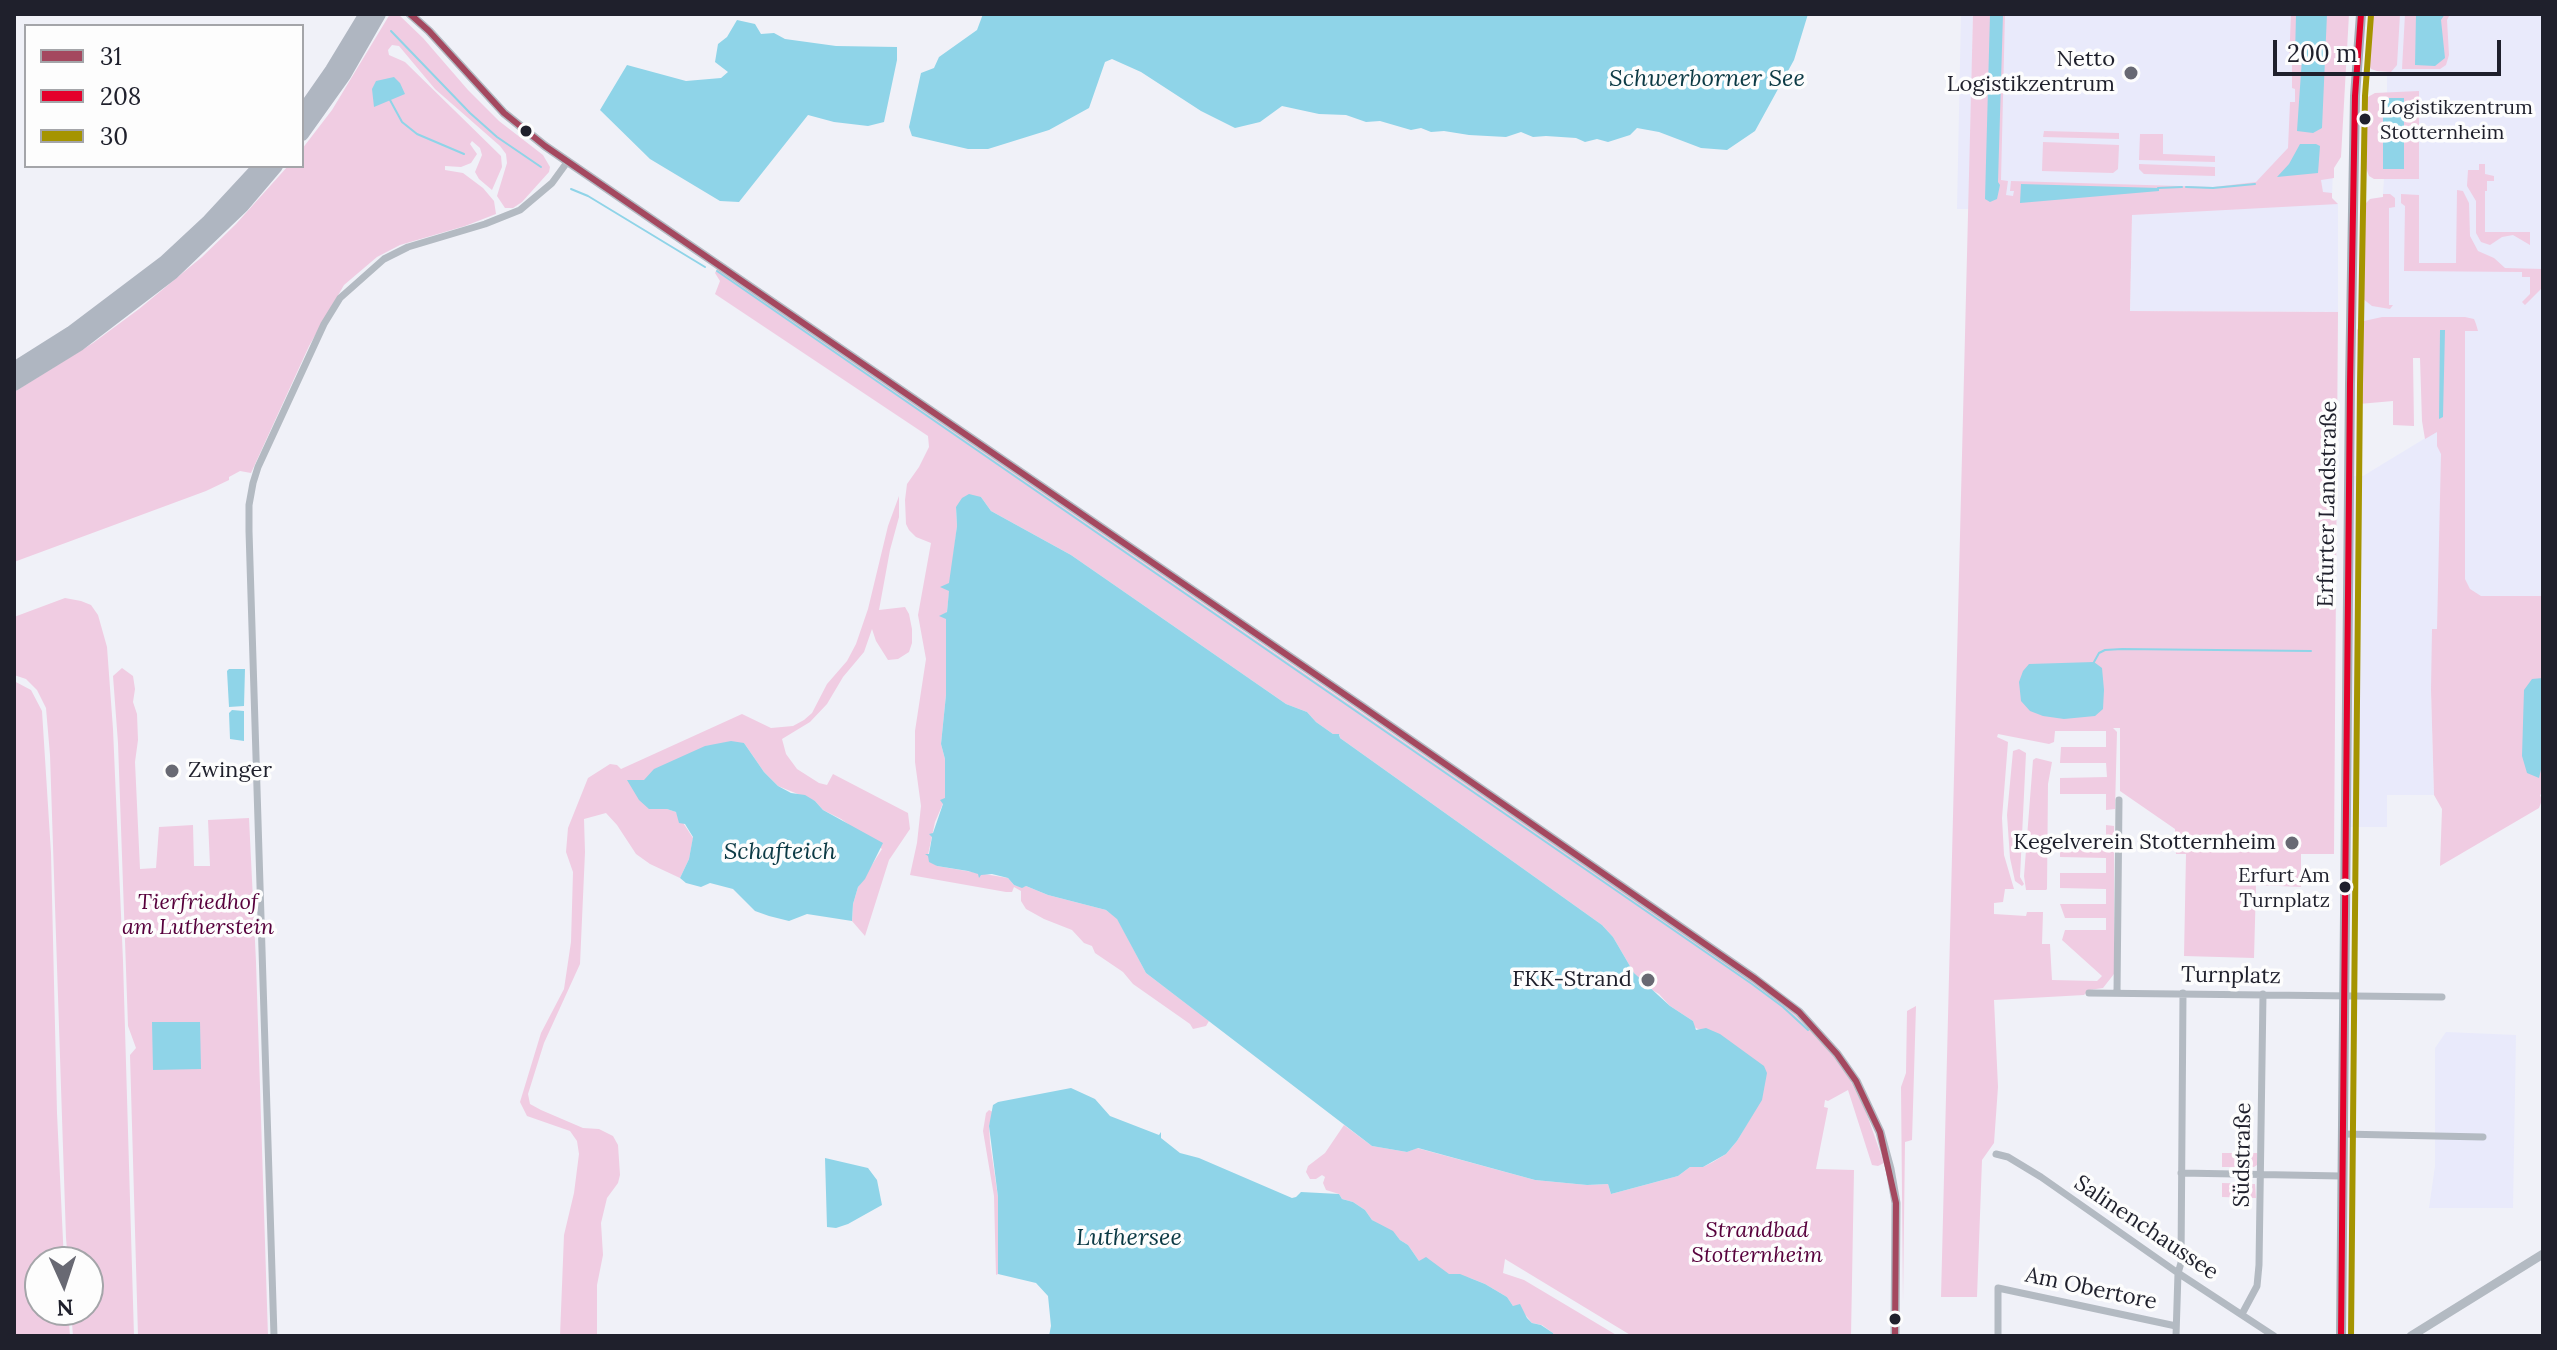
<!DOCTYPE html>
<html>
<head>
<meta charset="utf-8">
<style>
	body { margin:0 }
	#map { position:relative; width:2557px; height:1350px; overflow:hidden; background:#f0f1f8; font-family:Lora,serif }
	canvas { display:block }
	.frame { position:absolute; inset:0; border:16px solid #1f202c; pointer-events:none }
	.legend { position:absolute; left:24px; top:24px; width:280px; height:144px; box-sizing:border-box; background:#fdfdfd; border:2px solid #a4a5a9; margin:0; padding:10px 14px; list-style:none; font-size:24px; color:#1f202c }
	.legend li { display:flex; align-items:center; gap:16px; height:40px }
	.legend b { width:40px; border:2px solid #a4a5a9 }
	.north { position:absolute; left:24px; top:1246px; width:80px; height:80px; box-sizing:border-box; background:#fdfdfd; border:2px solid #a4a5a9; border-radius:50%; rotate:177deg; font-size:22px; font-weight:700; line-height:32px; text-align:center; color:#1f202c }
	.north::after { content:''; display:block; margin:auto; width:28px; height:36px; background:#686973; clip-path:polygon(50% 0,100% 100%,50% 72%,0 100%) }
	.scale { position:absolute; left:2273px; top:40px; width:228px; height:36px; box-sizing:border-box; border:4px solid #1f202c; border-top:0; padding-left:10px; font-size:24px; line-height:28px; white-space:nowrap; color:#1f202c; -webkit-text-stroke:6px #fdfdfd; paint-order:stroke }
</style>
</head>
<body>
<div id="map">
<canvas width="2557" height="1350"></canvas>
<div class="frame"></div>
<ul class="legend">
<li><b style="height:10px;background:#a4485f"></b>31</li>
<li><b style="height:10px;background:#e4002b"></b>208</li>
<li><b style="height:10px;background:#a59400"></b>30</li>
</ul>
<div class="north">N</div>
<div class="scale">200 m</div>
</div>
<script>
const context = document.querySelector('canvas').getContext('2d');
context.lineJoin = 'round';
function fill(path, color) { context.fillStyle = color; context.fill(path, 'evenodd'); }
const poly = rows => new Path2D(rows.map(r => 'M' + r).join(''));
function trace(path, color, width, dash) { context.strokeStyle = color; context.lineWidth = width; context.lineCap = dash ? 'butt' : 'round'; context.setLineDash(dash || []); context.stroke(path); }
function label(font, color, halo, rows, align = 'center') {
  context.font = font + ' Lora,serif'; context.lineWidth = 7; context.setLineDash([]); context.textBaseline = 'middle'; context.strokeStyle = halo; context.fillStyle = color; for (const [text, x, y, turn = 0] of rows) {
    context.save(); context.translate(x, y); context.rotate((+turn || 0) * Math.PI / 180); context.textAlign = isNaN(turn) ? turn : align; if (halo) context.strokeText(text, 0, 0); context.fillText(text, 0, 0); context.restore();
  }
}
const built = poly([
	[1961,14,1973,14,1969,209,1957,209],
	[1980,14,2344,14,2333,168,2332,198,2338,204,2338,312,2130,311,2132,215,1976,208],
	[2378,14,2543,14,2543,635,2431,690,2434,795,2387,795,2387,827,2350,827,2353,476,2363,476,2437,431,2437,324,2364,324,2363,214,2365,204,2370,199,2383,197,2383,194,2384,178,2372,96,2387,92,2387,72],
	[2446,1032,2516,1035,2513,1208,2429,1208,2435,1166,2435,1048]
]);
const green = poly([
	[390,14,398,14,423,38,468,90,499,121,543,155,550,167,549,172,522,202,513,208,505,208,497,196,507,163,506,154,500,146,435,89,399,46,392,45,388,50,389,55,405,62,501,156,502,167,492,190,479,179,475,172,482,155,480,148,472,141,470,144,477,154,471,163,461,167,445,166,445,170,463,173,483,188,494,201,496,214,465,226,400,245,377,257,344,285,309,346,251,473,240,471,229,477,229,480,206,491,14,562,14,392,93,343,139,309,202,257,236,224,288,166,302,166,302,149,332,110],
	[1973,14,2005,14,2001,180,2008,181,2006,195,2013,196,2014,191,2010,191,2011,181,2213,187,2256,182,2288,148,2290,102,2295,102,2295,89,2292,88,2292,63,2289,63,2291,14,2349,14,2341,157,2334,168,2334,178,2321,180,2323,192,2332,193,2332,198,2338,204,2132,215,2130,311,2338,312,2334,854,2301,854,2301,887,2256,885,2254,958,2184,956,2186,854,2176,854,2175,829,2120,791,2120,728,2113,728,2117,732,2115,809,2106,810,2106,794,2060,794,2060,778,2107,777,2106,763,2060,763,2061,747,2106,747,2106,731,2055,731,2054,742,2049,744,1998,734,1997,737,2008,742,2002,818,2004,855,2014,889,2005,889,2003,902,1994,903,1994,914,2026,916,2027,912,2043,912,2042,944,2050,944,2052,980,2097,981,2102,976,2062,940,2065,930,2106,930,2106,918,2065,918,2060,904,2106,904,2106,889,2060,888,2060,873,2106,873,2106,858,2060,857,2060,846,2077,846,2078,841,2106,841,2106,825,2114,826,2114,974,2103,988,2089,990,2084,995,1994,1000,1998,1087,1994,1143,1982,1160,1977,1297,1941,1297],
	[2369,14,2400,14,2397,65,2391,72,2377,71,2371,69,2367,61,2366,54],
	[2405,14,2450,14,2447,20,2449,55,2446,65,2440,69,2402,69],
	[2419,91,2419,179,2374,179,2369,176,2363,160,2366,98,2375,93],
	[2044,131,2119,133,2119,139,2043,137],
	[2140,134,2163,134,2163,154,2215,156,2215,162,2139,160],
	[2043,142,2119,145,2118,169,2113,173,2042,171],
	[2139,164,2215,167,2215,176,2144,174,2139,169],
	[2479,164,2485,164,2485,174,2494,176,2494,181,2487,181,2487,191,2485,191,2485,232,2530,232,2530,245,2513,235,2502,237,2490,245,2481,242,2476,233,2476,201,2467,186,2468,170,2479,170],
	[2457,190,2463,191,2469,203,2470,236,2478,251,2494,258,2505,268,2543,269,2543,287,2525,305,2522,302,2530,294,2530,277,2522,277,2522,272,2404,271,2405,206,2401,203,2401,194,2419,195,2419,263,2456,263],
	[2383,194,2390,194,2395,198,2395,207,2389,208,2389,305,2393,305,2390,309,2372,306,2362,298,2361,214,2363,214,2365,204,2370,199,2383,197],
	[717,269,1745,976,1791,1010,1834,1057,1849,1078,1865,1109,1884,1163,1878,1166,1872,1165,1848,1090,1828,1101,1825,1100,1824,1107,1828,1108,1816,1169,1854,1170,1851,1336,1632,1336,1505,1259,1503,1273,1524,1280,1618,1336,1554,1336,1553,1333,1542,1325,1532,1323,1523,1312,1513,1306,1507,1297,1485,1284,1470,1278,1449,1275,1430,1263,1419,1261,1408,1245,1400,1240,1396,1235,1372,1220,1365,1210,1353,1202,1342,1199,1339,1194,1326,1190,1323,1183,1325,1177,1322,1175,1316,1179,1310,1179,1306,1172,1308,1166,1325,1153,1344,1125,1372,1146,1407,1152,1417,1148,1535,1180,1587,1185,1608,1184,1611,1194,1678,1176,1690,1167,1703,1167,1713,1162,1726,1154,1737,1141,1755,1110,1700,1030,1694,1027,1693,1021,1670,1006,1659,994,1647,987,1634,973,1613,937,1602,925,1340,738,1340,735,1333,734,1316,722,1307,712,1286,704,1071,555,991,511,981,497,956,507,957,526,946,619,946,695,941,744,945,759,945,799,935,822,928,855,937,866,1008,878,1014,885,1022,887,1026,886,1048,895,1106,910,1117,918,1146,973,1209,1021,1206,1026,1193,1029,1190,1024,1133,984,1123,972,1095,953,1092,946,1084,943,1072,930,1044,919,1026,909,1021,901,1021,891,1014,887,1012,892,1006,892,910,875,917,843,921,806,915,762,915,731,926,659,918,615,931,543,916,537,909,530,906,524,905,500,907,484,919,467,929,447,928,436,715,294,720,281,715,273],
	[2382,317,2465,317,2474,319,2476,324,2478,331,2465,331,2465,579,2470,589,2481,596,2543,596,2543,793,2540,795,2542,800,2539,808,2440,866,2442,809,2434,795,2431,690,2432,629,2437,629,2441,454,2437,446,2437,432,2425,439,2422,421,2420,358,2413,358,2414,426,2393,425,2393,401,2359,404,2357,330,2364,321],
	[899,496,899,517,890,550,879,610,905,607,909,614,912,629,912,643,909,652,898,659,888,660,876,641,872,629,864,652,843,677,827,704,810,722,782,739,786,754,797,769,819,783,827,785,833,774,908,813,910,829,889,860,865,936,852,921,853,904,858,887,882,849,841,819,823,810,815,801,778,786,764,772,744,743,706,746,689,756,649,809,667,809,676,812,693,838,689,859,680,878,650,864,636,854,617,825,606,813,584,819,585,852,580,964,544,1043,528,1094,530,1104,541,1110,583,1128,599,1129,613,1136,618,1145,620,1175,618,1183,607,1198,601,1223,603,1255,597,1285,597,1336,560,1336,564,1235,574,1193,579,1154,577,1141,570,1131,527,1116,520,1102,541,1033,564,989,571,942,573,872,566,852,568,828,588,778,610,764,617,765,621,769,742,714,771,728,793,726,804,720,812,713,827,684,847,661,856,644,868,609,888,526],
	[65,598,81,601,91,605,98,615,107,647,113,729,123,961,134,1336,73,1336,71,1310,88,1310,88,1262,68,1262,66,1238,50,755,46,708,37,690,26,679,14,675,14,617],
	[122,668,133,676,135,689,133,702,137,714,138,740,135,762,140,869,156,868,159,827,193,825,194,866,210,866,208,820,249,818,256,962,268,1336,138,1336,130,1055,136,1048,128,1026,118,743,113,676],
	[14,681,31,690,42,711,51,853,57,1113,64,1262,40,1262,40,1310,68,1310,70,1336,14,1336],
	[2019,749,2026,753,2020,877,2024,884,2022,886,2015,881,2010,858,2007,815,2013,751],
	[2036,758,2052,762,2048,784,2047,889,2046,890,2026,890,2024,876,2033,760],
	[1916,1006,1912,1140,1905,1142,1903,1302,1901,1087,1906,1073,1907,1011],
	[989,1110,993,1112,989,1126,990,1143,998,1197,998,1274,996,1275,994,1196,983,1131,986,1113],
	[2222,1153,2257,1153,2257,1165,2254,1167,2222,1167],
	[2222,1183,2255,1184,2256,1198,2222,1197]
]);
const water = poly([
	[983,14,1808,14,1794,60,1755,131,1727,150,1701,148,1659,132,1637,128,1630,135,1608,142,1597,139,1585,142,1576,138,1546,136,1533,137,1521,132,1506,137,1469,135,1444,131,1431,132,1421,128,1411,130,1380,121,1366,122,1346,115,1319,114,1282,106,1260,122,1235,128,1201,111,1141,72,1112,59,1105,62,1089,108,1049,130,988,149,968,149,912,136,909,127,921,73,934,68,939,57,977,30],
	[1990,14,2003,14,1998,182,2000,185,1997,199,1990,202,1985,199],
	[2296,14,2327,14,2322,128,2313,133,2297,131,2302,58,2295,57],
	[2416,14,2445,14,2441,20,2445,58,2435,66,2415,65],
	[737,20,755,24,761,34,774,33,785,39,836,46,897,47,897,60,884,122,868,126,834,122,808,115,739,202,720,201,650,159,600,110,627,65,686,81,721,78,728,72,715,62,718,44,727,37],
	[394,77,400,83,405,94,374,107,372,89,376,81],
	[2383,98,2404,98,2404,169,2383,169],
	[2300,144,2316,144,2320,146,2318,173,2277,177,2289,164],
	[2021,184,2159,188,2159,191,2020,203],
	[2440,330,2445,330,2443,417,2439,419],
	[969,494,981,497,991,511,1071,555,1286,704,1307,712,1316,722,1333,734,1339,734,1340,738,1602,925,1613,937,1634,973,1670,1006,1693,1021,1696,1030,1706,1028,1720,1034,1764,1066,1767,1073,1762,1100,1737,1141,1726,1154,1703,1167,1690,1167,1678,1176,1611,1194,1608,1184,1587,1185,1535,1180,1418,1148,1407,1152,1372,1146,1146,973,1117,919,1106,910,1048,895,1026,886,1022,888,1014,885,1008,878,992,874,981,875,979,878,978,874,968,871,937,866,929,862,928,856,925,854,929,854,932,837,929,834,933,833,943,804,940,800,945,798,945,759,941,744,946,695,946,619,939,616,947,612,949,591,940,587,949,583,957,526,956,507,962,498],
	[2094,662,2102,668,2104,690,2103,709,2095,716,2064,719,2043,716,2030,711,2021,701,2019,682,2023,671,2029,664],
	[229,669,245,669,244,706,229,707,227,671],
	[2543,678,2543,761,2539,778,2527,773,2522,756,2524,690,2532,679],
	[232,710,244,711,244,741,230,739,229,713],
	[731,741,744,743,764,772,778,786,791,793,805,795,815,801,823,810,883,843,865,879,858,887,853,904,852,921,807,914,789,921,769,916,755,911,733,889,710,883,701,887,686,883,680,878,689,859,693,837,685,824,679,823,676,812,667,809,649,809,639,800,627,780,644,780,654,769,705,746],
	[152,1022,200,1022,201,1069,153,1070],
	[1071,1088,1095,1099,1110,1116,1159,1135,1161,1132,1161,1138,1180,1153,1199,1158,1292,1198,1296,1197,1301,1192,1339,1194,1342,1199,1353,1202,1365,1210,1372,1220,1393,1231,1400,1240,1408,1245,1419,1261,1426,1257,1449,1274,1460,1274,1485,1284,1507,1297,1513,1306,1520,1304,1527,1318,1532,1323,1541,1325,1553,1333,1554,1336,1049,1336,1051,1326,1048,1296,1036,1283,998,1274,998,1197,989,1126,993,1105,998,1102],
	[825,1158,868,1168,877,1180,882,1205,848,1224,836,1228,827,1227]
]);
const stream = poly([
	[391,31,470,113,497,137,541,167],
	[390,100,402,122,417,134,464,154],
	[2186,187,2213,188,2255,184],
	[2158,188,2182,187],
	[571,189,588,196,705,267],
	[717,271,1752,984,1783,1007,1808,1030],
	[2094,662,2099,653,2105,650,2122,649,2311,651]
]);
const minor = poly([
	[2089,993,2442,997],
	[2117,993,2119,800],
	[2342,1134,2483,1137],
	[1996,1154,2008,1157,2041,1177,2178,1273,2274,1336],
	[2181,1173,2341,1176],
	[2242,1314,2257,1286,2259,1265,2263,994],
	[274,1336,249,531,249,505,253,483,258,467,324,324,340,298,384,259,408,247,485,224,520,210,552,183,568,161],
	[1998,1336,1998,1288,2176,1326],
	[2176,1336,2178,1273,2181,1263,2183,993]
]);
const tertiary = poly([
	[410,14,429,31,504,113,545,146,1360,705,1754,978,1799,1012,1837,1054,1856,1081,1880,1132,1890,1169,1896,1203,1895,1336],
	[2411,1336,2543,1254]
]);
const secondary = poly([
	[2341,1336,2350,384,2355,96,2361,14]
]);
const motorway = poly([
	[302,113,332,70,366,14],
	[302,134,344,75,379,14],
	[14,369,71,333,165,262,209,221,260,166],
	[14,384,79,344,172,273,242,206,276,166]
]);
const bus1 = poly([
	[410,14,429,31,504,113,545,146,1360,705,1754,978,1799,1012,1837,1054,1856,1081,1880,1132,1896,1203,1895,1336]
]);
const bus2 = poly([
	[2341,1336,2350,384,2355,96,2361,14]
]);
const bus3 = poly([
	[2351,1336,2360,384,2365,96,2371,15]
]);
const markers = [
	[2131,73,8,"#686973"],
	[2365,119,7,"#1f202c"],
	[526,131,7,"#1f202c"],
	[172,771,8,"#686973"],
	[2292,843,8,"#686973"],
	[2345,887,7,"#1f202c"],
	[1648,980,8,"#686973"],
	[1895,1319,7,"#1f202c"]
];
const busNames = [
	["Logistikzentrum",2380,108],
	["Stotternheim",2380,133],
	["Erfurt Am",2330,876,"right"],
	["Turnplatz",2330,901,"right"]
];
const poiNames = [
	["Netto",2115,60],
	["Logistikzentrum",2115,85],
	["Zwinger",188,771,"left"],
	["Kegelverein Stotternheim",2276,843],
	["FKK-Strand",1632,980]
];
const streetNames = [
	["Erfurter Landstraße",2328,504,-89],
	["Turnplatz",2231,976,1],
	["Südstraße",2243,1155,-89],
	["Salinenchaussee",2146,1228,34],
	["Am Obertore",2091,1289,12]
];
const parkNames = [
	["Tierfriedhof",198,903],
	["am Lutherstein",198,928],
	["Strandbad",1757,1231],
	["Stotternheim",1757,1256]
];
const waterNames = [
	["Schwerborner See",1707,79],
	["Schafteich",780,852],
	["Luthersee",1129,1238]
];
fill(built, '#e9eafb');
fill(green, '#f0cce2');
fill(water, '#8fd4e8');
trace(stream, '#8fd4e8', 2);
trace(minor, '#b3bac2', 7);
trace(tertiary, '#b3bac2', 9);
trace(secondary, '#a6afb8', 10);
trace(motorway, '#afb6c1', 14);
trace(bus1, '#a4485f', 6);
trace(bus2, '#e4002b', 6);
trace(bus3, '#a59400', 6);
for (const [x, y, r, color] of markers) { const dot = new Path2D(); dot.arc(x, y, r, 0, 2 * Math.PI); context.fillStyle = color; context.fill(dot); trace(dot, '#fdfdfd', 3); }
label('20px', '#1f202c', '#fdfdfd', busNames, 'left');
label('22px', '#1f202c', '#fdfdfd', poiNames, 'right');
label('22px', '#1f202c', '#fdfdfd', streetNames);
label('italic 22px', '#57003c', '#fdfdfd', parkNames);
label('italic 24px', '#0c3a45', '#fdfdfd', waterNames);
</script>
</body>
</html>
